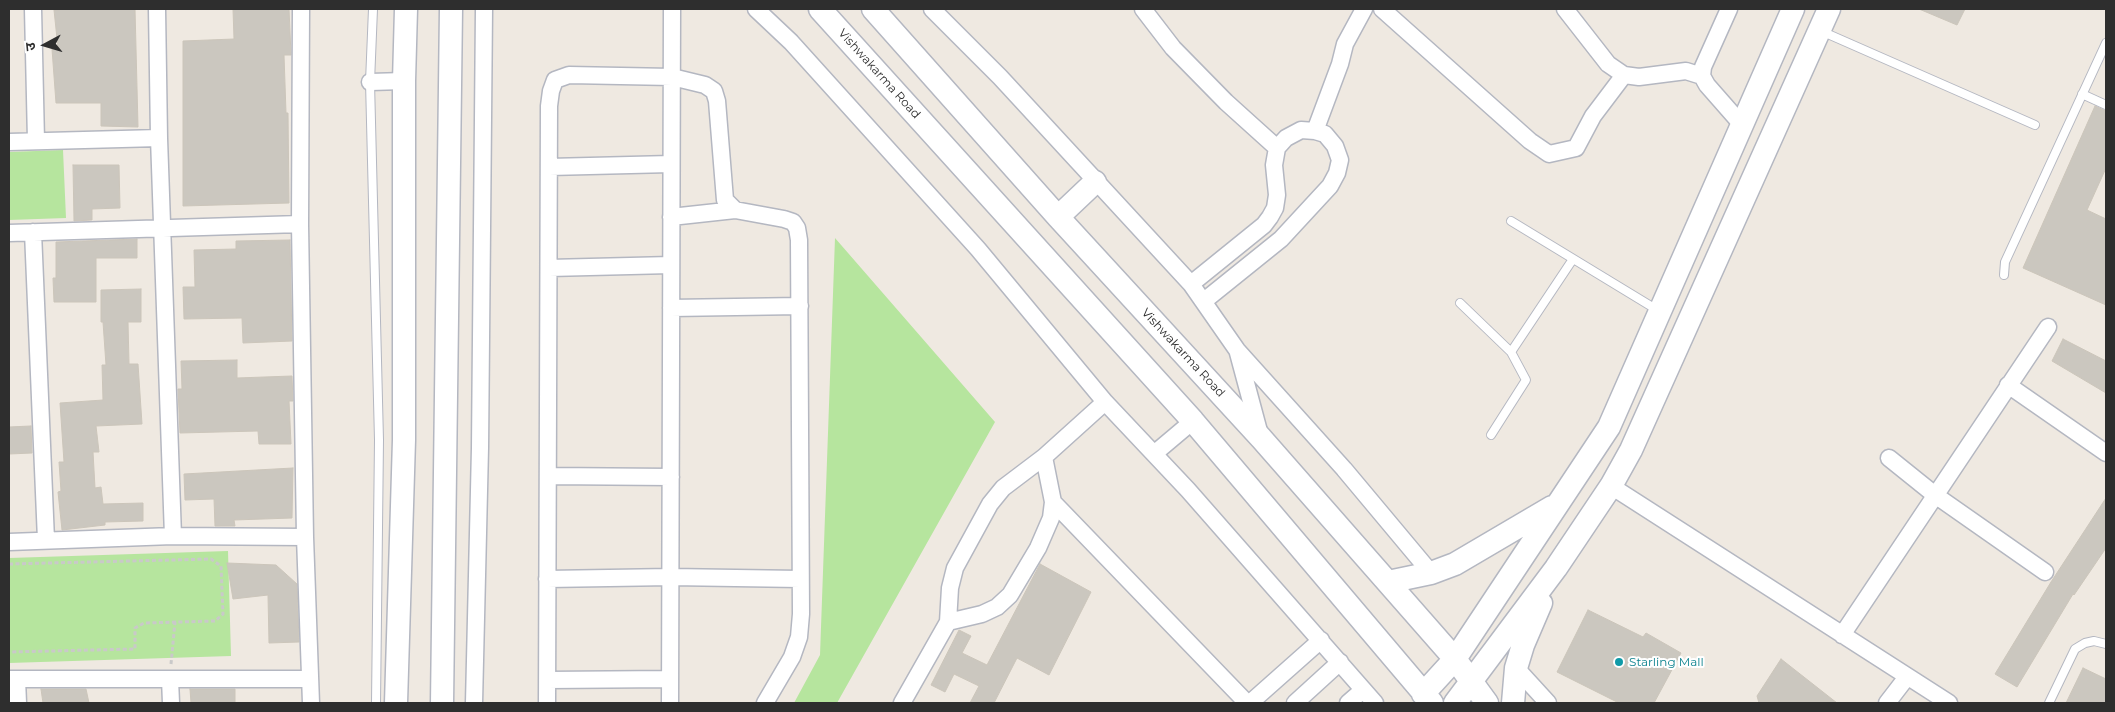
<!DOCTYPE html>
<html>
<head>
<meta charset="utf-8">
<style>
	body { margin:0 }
	#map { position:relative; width:2115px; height:712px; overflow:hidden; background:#efe9e1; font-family:Montserrat,"Noto Sans Devanagari",sans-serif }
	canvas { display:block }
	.frame { position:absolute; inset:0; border:10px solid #2e2e2e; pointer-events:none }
	.north { position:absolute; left:20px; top:20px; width:50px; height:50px; -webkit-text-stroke:4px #fff; paint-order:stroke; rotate:264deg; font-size:14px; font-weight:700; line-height:20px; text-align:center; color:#2e2e2e }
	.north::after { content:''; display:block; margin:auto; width:18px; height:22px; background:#2e2e2e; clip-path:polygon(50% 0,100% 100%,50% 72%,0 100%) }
</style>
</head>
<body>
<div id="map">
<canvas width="2115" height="712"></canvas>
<div class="frame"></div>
<div class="north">उ</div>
</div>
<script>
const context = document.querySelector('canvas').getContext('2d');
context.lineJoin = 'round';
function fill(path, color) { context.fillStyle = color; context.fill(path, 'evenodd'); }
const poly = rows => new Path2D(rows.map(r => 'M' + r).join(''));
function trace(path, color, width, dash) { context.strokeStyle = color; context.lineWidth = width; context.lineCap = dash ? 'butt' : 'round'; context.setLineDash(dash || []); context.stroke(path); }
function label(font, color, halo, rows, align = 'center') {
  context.font = font + ' Montserrat,sans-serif'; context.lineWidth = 4; context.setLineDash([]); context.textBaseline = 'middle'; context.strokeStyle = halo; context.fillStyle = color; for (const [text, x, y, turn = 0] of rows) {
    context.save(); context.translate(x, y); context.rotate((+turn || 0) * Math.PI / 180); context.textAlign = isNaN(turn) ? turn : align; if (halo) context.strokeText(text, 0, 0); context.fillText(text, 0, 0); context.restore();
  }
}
const green = poly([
	[63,150,66,218,9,220,9,152],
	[835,238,995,422,837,703,794,703,820,655],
	[228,551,231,656,9,663,9,558]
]);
const building = poly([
	[67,9,135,9,138,127,101,126,101,103,56,103,52,49,58,48,54,10,67,9],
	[233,9,289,9,291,55,284,55,286,113,288,113,289,203,183,206,183,41,234,39,233,9],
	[1919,9,1965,9,1957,25,1919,9],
	[2095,106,2106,111,2106,168,2087,210,2106,219,2106,305,2023,268,2095,106],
	[73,165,119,165,120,208,92,209,92,220,74,221,73,165],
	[137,239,137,258,96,258,96,302,54,302,53,278,56,278,56,242,137,239],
	[290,240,292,341,243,343,242,318,184,319,183,287,195,287,194,250,236,249,236,241,290,240],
	[141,289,141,322,128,322,129,364,138,364,142,424,96,426,99,452,93,452,95,488,101,487,103,504,143,503,143,521,105,522,105,525,62,530,58,492,61,491,59,462,64,462,60,403,103,400,102,365,106,365,103,322,101,322,101,290,141,289],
	[2063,339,2106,361,2106,393,2052,361,2063,339],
	[237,360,237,378,292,376,293,401,289,401,291,444,259,444,258,431,180,433,178,389,182,389,181,361,237,360],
	[31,426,32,453,9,454,9,427,31,426],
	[293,468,292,518,234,520,235,526,215,526,214,499,185,500,184,474,293,468],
	[2106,498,2106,548,2074,595,2073,594,2017,687,1995,674,2051,582,2106,498],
	[227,563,276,565,297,584,299,642,269,643,268,595,233,599,227,563],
	[1040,564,1091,592,1049,675,1017,658,994,703,970,703,979,686,954,674,945,692,931,685,959,630,971,636,962,653,987,665,1040,564],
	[1588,610,1643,637,1646,633,1681,653,1654,703,1619,703,1557,672,1588,610],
	[1781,659,1837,703,1759,703,1757,696,1781,659],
	[2083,668,2106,679,2106,703,2066,703,2083,668],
	[41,689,86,689,89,703,43,703,41,689],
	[190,689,235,689,235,703,191,703,190,689]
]);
const path = poly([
	[9,564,211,559,221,566,223,614,215,621,144,623,135,628,135,649,9,652],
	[171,664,175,622]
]);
const lane = poly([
	[373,9,370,82,379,440,376,703],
	[1821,31,2035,125],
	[2082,94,2106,105],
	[1511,221,1659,311],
	[2004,275,2005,262,2106,43],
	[1460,303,1511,352],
	[1491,435,1526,380,1511,352,1573,259],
	[2049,703,2075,649,2085,643,2094,641,2106,644]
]);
const street = poly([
	[33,9,36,141],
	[157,9,159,138,173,536],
	[301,9,300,224,305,537,311,703],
	[756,9,791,42,978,249,1105,402],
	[932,9,1000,77,1191,284,1237,350,1344,469,1431,573],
	[1143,9,1173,48,1226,102,1277,148],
	[1382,9,1530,141,1549,154,1576,148,1593,116,1624,75],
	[1565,9,1608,64,1624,75,1639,77,1686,71,1702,76],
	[1729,9,1703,67,1702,76,1707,85,1743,126],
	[370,82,404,81],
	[1315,131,1340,64,1345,44,1364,9],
	[9,142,159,138],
	[549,167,671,164],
	[671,217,735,210],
	[33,232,46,540],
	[9,233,300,224],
	[549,268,671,265],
	[1191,284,1264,225,1270,217,1275,208,1277,195,1274,165,1277,148,1286,138,1301,130,1315,131,1325,134,1335,146,1340,160,1337,173,1330,186,1281,239,1204,301],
	[671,308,800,306],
	[1238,353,1260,435],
	[2008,385,2106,453],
	[1155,453,1193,421],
	[1889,458,1935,495,2045,572],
	[548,476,671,477],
	[1611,486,1949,703],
	[1053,502,1247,703],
	[9,542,173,536,305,537],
	[547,579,671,577,800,579],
	[948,622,982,614,997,607,1010,595,1038,548,1051,518,1053,502,1044,457],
	[1842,635,2048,327],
	[1516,668,1548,703],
	[9,679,310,679],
	[17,679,18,703],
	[170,679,171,703],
	[547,680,670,679],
	[474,703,480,448,484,9],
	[547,703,549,106,551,91,555,80,569,75,672,77,705,85,714,91,717,101,725,200,735,210,784,219,793,222,797,228,799,240,801,614,799,637,792,657,765,703],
	[670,703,672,9],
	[902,703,948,622,950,588,955,568,990,504,1003,488,1044,457,1105,402,1188,490,1375,703],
	[1250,703,1321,640],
	[1295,703,1340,662],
	[1348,703,1363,690],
	[1887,703,1907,677]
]);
const secondary = poly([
	[820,9,1193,421,1432,703],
	[873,9,1058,217,1261,438,1455,659,1487,703],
	[1058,217,1095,182],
	[1388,582,1431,573,1455,564,1552,507],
	[1423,694,1455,659,1609,427,1793,9],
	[396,703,404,440,404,81,406,9],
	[442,703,451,9],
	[1455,703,1556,568,1611,486,1631,450,1829,9],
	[1513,703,1516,668,1523,645,1541,603]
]);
const markers = [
	[1619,662,5,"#0f9aa8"]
];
const streetNames = [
	["Vishwakarma Road",879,74,48],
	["Vishwakarma Road",1183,353,47]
];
const cultureNames = [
	["Starling Mall",1629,662]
];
fill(green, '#b6e59e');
fill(building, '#cbc7bf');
trace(building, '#cbc5ba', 1);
trace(lane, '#b4b7c1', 10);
trace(street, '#b4b7c1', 19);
trace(secondary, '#b4b7c1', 25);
trace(path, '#c9c9c9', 3, [4, 2.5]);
trace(lane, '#fff', 8);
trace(street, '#fff', 16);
trace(secondary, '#fff', 22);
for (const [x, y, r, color] of markers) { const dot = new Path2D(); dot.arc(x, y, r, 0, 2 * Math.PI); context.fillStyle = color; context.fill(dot); trace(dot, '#fff', 2); }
label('12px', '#2e2e2e', '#fff', streetNames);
label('12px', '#0d838f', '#fff', cultureNames, 'left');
</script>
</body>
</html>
